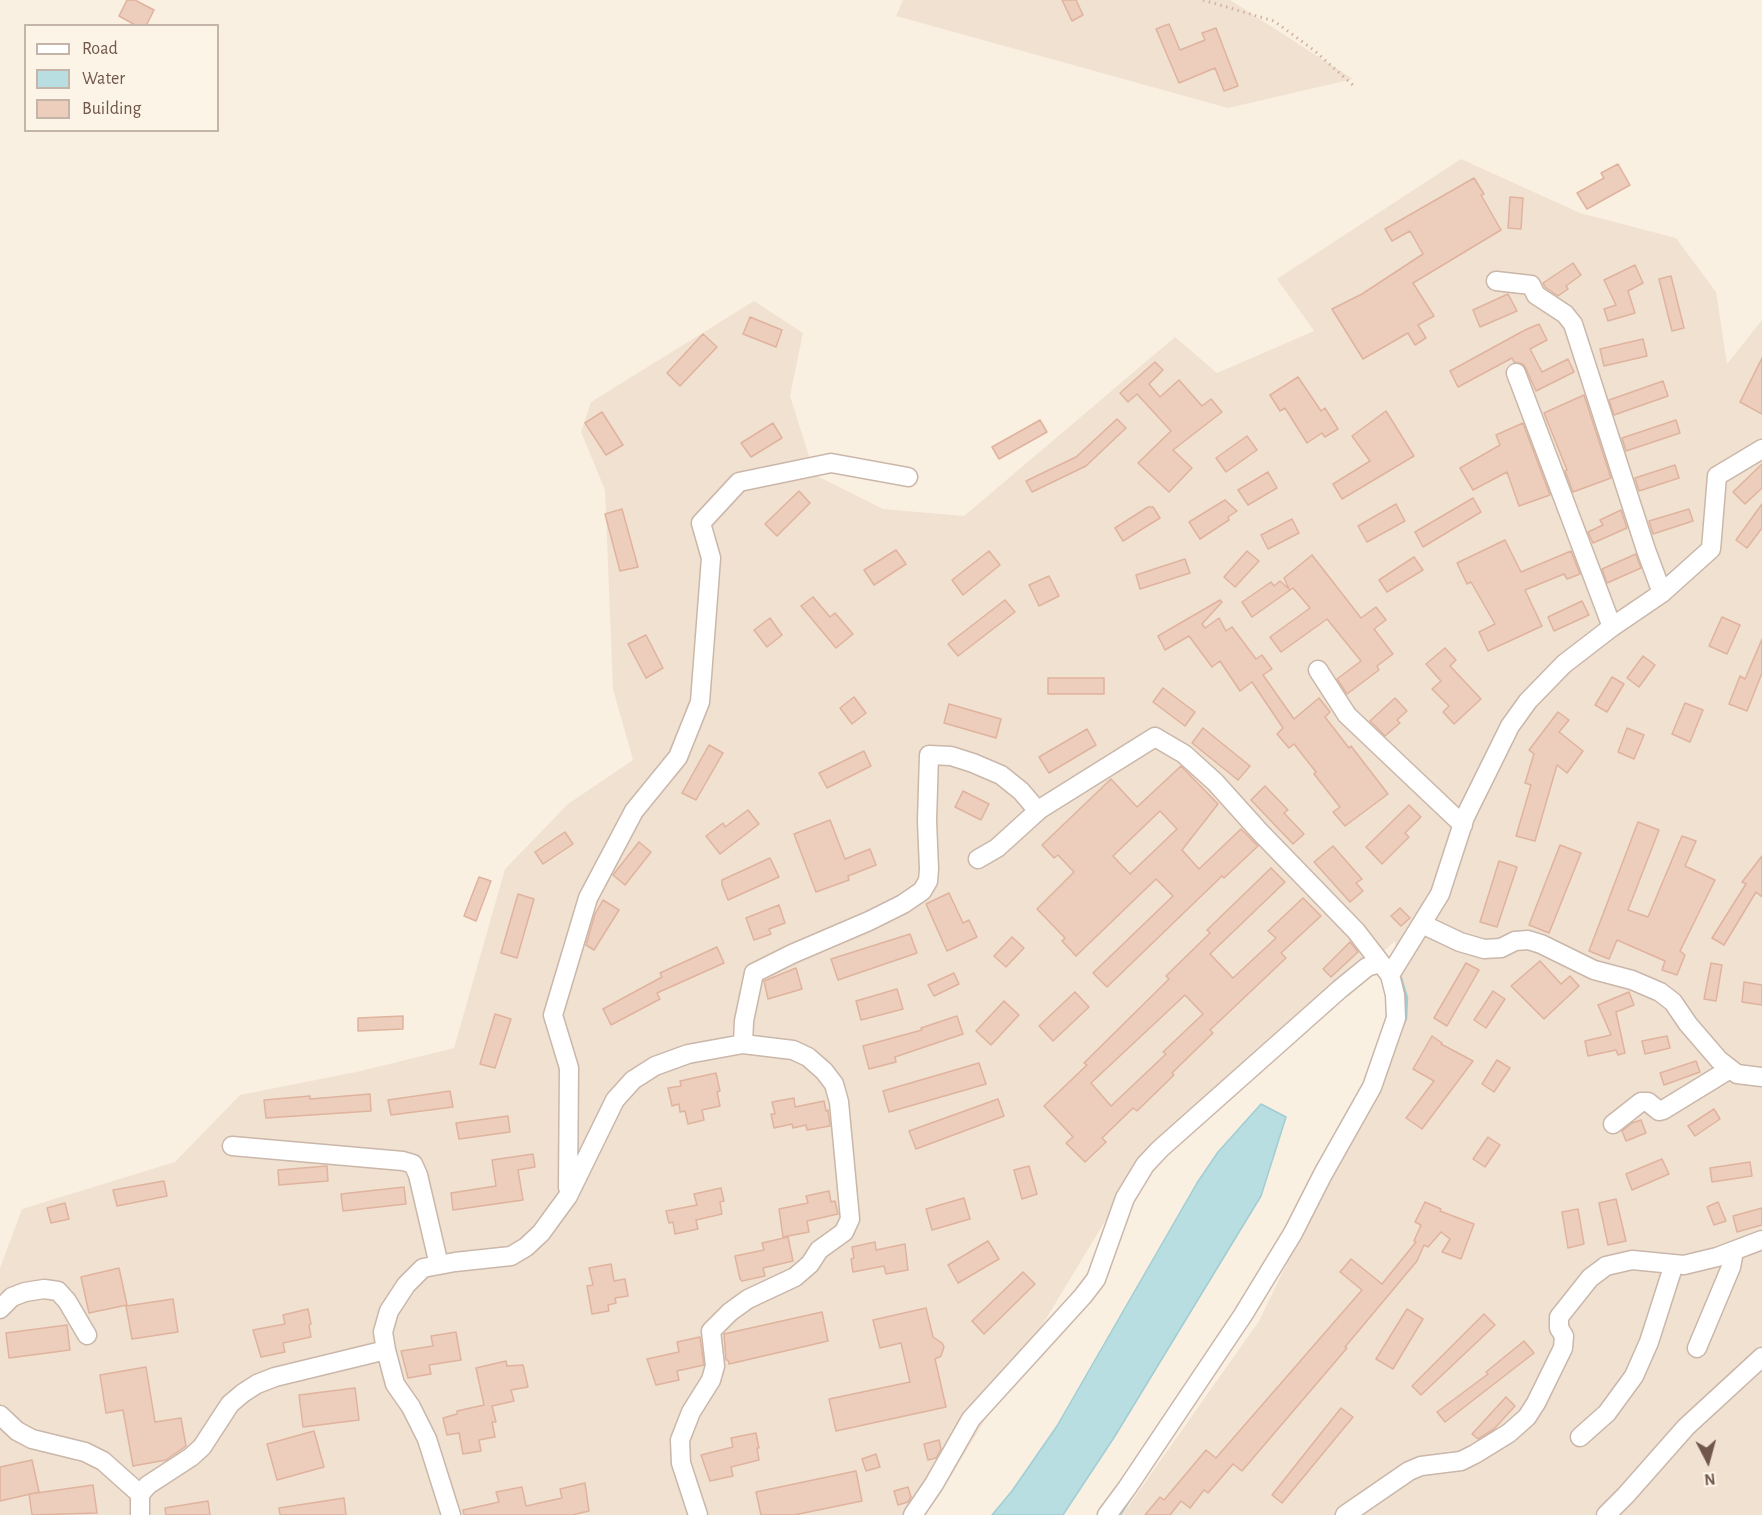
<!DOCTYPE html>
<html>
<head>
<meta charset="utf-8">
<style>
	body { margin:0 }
	#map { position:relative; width:1762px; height:1515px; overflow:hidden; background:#faf0e2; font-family:"Alegreya Sans",sans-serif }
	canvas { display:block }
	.legend { position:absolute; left:24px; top:24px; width:195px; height:108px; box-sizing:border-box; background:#fdf4e8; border:2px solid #c5b5a9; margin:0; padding:8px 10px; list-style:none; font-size:18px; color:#70564b }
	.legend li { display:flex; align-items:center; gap:12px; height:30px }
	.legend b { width:30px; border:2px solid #c5b5a9 }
	.north { position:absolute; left:1678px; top:1431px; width:60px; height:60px; -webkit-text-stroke:4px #fdf4e8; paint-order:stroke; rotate:174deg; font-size:16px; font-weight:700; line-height:24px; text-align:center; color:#70564b }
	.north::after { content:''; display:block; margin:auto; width:21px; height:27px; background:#70564b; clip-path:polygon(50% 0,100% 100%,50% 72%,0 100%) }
</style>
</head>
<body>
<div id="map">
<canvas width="1762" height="1515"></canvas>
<ul class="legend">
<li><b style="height:8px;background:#fff"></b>Road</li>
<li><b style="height:16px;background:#b9dee2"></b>Water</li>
<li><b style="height:16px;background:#edcdbc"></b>Building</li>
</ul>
<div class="north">N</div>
</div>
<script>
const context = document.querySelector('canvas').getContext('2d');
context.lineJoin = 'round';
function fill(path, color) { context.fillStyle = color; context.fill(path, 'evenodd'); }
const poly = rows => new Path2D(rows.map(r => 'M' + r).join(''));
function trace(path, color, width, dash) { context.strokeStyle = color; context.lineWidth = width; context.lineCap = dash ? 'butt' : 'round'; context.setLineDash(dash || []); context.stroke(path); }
const residential = poly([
	[903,0,1230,0,1353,79,1228,108,896,16],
	[1461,159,1580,213,1676,238,1716,292,1727,364,1762,320,1762,1515,1122,1515,1259,1321,1327,1180,1400,994,1395,941,1119,1198,945,1486,912,1515,0,1515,0,1268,22,1209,175,1162,240,1095,361,1071,454,1048,505,869,568,804,633,760,613,689,605,490,581,432,591,402,754,301,803,333,790,396,815,475,883,509,964,516,1175,337,1217,373,1314,331,1277,279]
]);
const water = poly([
	[1261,1104,1286,1117,1261,1196,1115,1436,1063,1515,992,1515,1012,1491,1057,1426,1197,1183,1218,1152,1261,1104]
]);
const stream = poly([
	[1400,978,1406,998,1405,1018,1402,1025],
	[1119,1515,1129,1499]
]);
const building = poly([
	[127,0,135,0,154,10,146,26,137,26,119,16,127,0],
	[1062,0,1076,0,1083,15,1072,21,1062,0],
	[1169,24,1180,50,1205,40,1202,33,1216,28,1238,86,1224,91,1215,68,1179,83,1156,29,1169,24],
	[1618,164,1630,185,1587,209,1577,193,1604,178,1601,173,1618,164],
	[1474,178,1484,194,1481,195,1501,230,1413,283,1434,316,1418,325,1426,338,1415,345,1408,333,1363,359,1332,309,1362,294,1423,254,1410,231,1392,241,1385,229,1474,178],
	[1510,197,1523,198,1521,229,1508,228,1510,197],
	[1573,263,1581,275,1566,286,1568,289,1558,296,1545,287,1543,283,1573,263],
	[1635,265,1643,283,1628,291,1635,313,1608,321,1604,309,1616,305,1604,280,1635,265],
	[1671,276,1684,328,1672,331,1659,279,1671,276],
	[1508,294,1517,311,1480,327,1473,310,1508,294],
	[750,317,782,330,776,347,743,334,750,317],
	[1539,324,1547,340,1530,349,1542,372,1568,359,1574,372,1536,391,1526,369,1523,364,1514,362,1512,358,1458,387,1450,371,1525,330,1539,324],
	[703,334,717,347,680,386,667,373,703,334],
	[1643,339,1647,356,1604,366,1600,349,1643,339],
	[1762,358,1762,414,1740,402,1762,358],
	[1155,362,1163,370,1149,384,1160,397,1179,380,1202,406,1211,399,1222,412,1173,450,1192,468,1169,492,1138,463,1171,431,1137,394,1128,402,1120,393,1155,362],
	[1298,377,1321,411,1325,408,1338,429,1325,437,1322,433,1307,443,1285,408,1280,411,1270,395,1298,377],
	[1663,381,1668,396,1614,415,1609,400,1663,381],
	[1584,395,1611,478,1573,492,1565,471,1567,470,1544,413,1584,395],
	[1386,411,1414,456,1342,499,1333,484,1370,461,1352,436,1386,411],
	[602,412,623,445,606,455,585,423,602,412],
	[1117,419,1126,428,1086,466,1032,492,1026,481,1076,457,1117,419],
	[1040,420,1047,432,999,459,992,447,1040,420],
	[1676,420,1680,433,1626,451,1622,438,1676,420],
	[773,423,782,438,751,457,741,443,773,423],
	[1523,423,1550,495,1519,506,1507,472,1473,490,1460,468,1500,445,1496,435,1523,423],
	[1247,436,1257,450,1226,472,1216,458,1247,436],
	[1762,464,1762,488,1745,504,1733,492,1762,464],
	[1675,465,1679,478,1639,491,1635,478,1675,465],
	[1268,472,1277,488,1248,505,1238,490,1268,472],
	[799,491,810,503,777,536,765,524,799,491],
	[1473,498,1481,512,1423,547,1415,532,1473,498],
	[1225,500,1237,511,1228,517,1229,520,1200,539,1189,522,1225,500],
	[1396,504,1405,521,1367,542,1358,526,1396,504],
	[1762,504,1762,528,1747,548,1736,540,1762,504],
	[1148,507,1153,507,1160,518,1123,541,1115,528,1148,507],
	[622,509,638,567,620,571,605,514,622,509],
	[1689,509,1693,521,1653,534,1649,521,1689,509],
	[1621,510,1627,528,1593,543,1588,532,1603,525,1600,520,1621,510],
	[1292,519,1299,533,1268,549,1261,535,1292,519],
	[1505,540,1521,572,1571,551,1580,574,1567,579,1564,574,1525,590,1542,626,1488,651,1479,632,1495,624,1471,582,1467,584,1457,563,1505,540],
	[896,550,906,564,874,585,864,570,896,550],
	[989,551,1000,565,963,595,952,580,989,551],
	[1247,551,1259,561,1235,587,1224,577,1247,551],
	[1636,554,1641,568,1607,583,1602,569,1636,554],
	[1312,555,1361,618,1376,607,1386,620,1374,629,1393,654,1377,666,1379,670,1347,694,1337,679,1361,661,1327,619,1281,652,1270,637,1310,608,1293,588,1252,617,1242,602,1271,582,1274,586,1280,581,1289,589,1284,578,1312,555],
	[1414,557,1423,570,1387,592,1379,580,1414,557],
	[1185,559,1190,573,1140,589,1136,575,1185,559],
	[1049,576,1059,596,1039,606,1029,585,1049,576],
	[813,597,830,617,835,613,853,634,836,648,801,606,813,597],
	[1005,600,1015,612,958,656,948,644,1005,600],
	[1220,600,1222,602,1202,624,1205,628,1219,618,1226,631,1232,627,1256,659,1262,655,1272,669,1263,675,1294,719,1319,698,1330,712,1325,717,1349,748,1351,746,1388,794,1345,826,1333,812,1340,807,1314,774,1316,772,1294,744,1289,748,1277,734,1283,728,1252,682,1240,691,1220,661,1212,667,1189,636,1165,650,1158,636,1220,600],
	[1582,601,1589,615,1554,631,1548,617,1582,601],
	[1722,617,1740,625,1727,654,1709,646,1722,617],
	[770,618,782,635,767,647,754,630,770,618],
	[646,635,663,668,646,678,628,644,646,635],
	[1762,639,1762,673,1747,711,1729,704,1740,676,1745,679,1762,639],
	[1445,648,1456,660,1450,666,1481,699,1454,724,1443,712,1449,706,1432,689,1441,681,1426,664,1445,648],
	[1643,656,1655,665,1639,687,1627,678,1643,656],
	[1612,677,1624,684,1607,712,1595,705,1612,677],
	[1048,678,1104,678,1104,694,1048,694,1048,678],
	[1163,688,1195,712,1185,726,1153,702,1163,688],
	[854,697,866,713,852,724,840,708,854,697],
	[1395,698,1407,711,1397,720,1400,723,1385,736,1370,721,1395,698],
	[1685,703,1703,710,1690,742,1672,734,1685,703],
	[949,704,1001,719,996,738,944,723,949,704],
	[1558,712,1569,720,1559,732,1583,751,1567,773,1557,765,1535,841,1516,836,1531,785,1525,783,1534,754,1529,750,1558,712],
	[1203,728,1250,766,1238,780,1192,743,1203,728],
	[1627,728,1644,735,1634,759,1618,752,1627,728],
	[1087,729,1096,745,1049,773,1039,757,1087,729],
	[709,745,723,753,696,800,682,793,709,745],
	[864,751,871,766,827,788,819,773,864,751],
	[1181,766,1218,804,1182,850,1199,869,1241,829,1258,846,1224,878,1222,876,1107,987,1093,973,1173,896,1156,879,1076,956,1062,941,1065,938,1037,909,1074,872,1058,855,1054,858,1042,845,1111,779,1137,807,1181,766],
	[1160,811,1177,829,1130,874,1113,856,1160,811],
	[1265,786,1288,810,1284,813,1304,834,1293,844,1251,800,1265,786],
	[963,791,989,804,981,820,955,807,963,791],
	[1409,805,1421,817,1405,833,1409,837,1382,864,1366,847,1409,805],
	[748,810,759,824,720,854,706,836,723,823,725,827,748,810],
	[830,820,845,859,870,849,876,865,848,876,849,880,816,892,794,834,830,820],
	[1638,822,1659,830,1628,910,1648,917,1682,836,1696,841,1685,866,1715,880,1680,951,1685,955,1677,975,1662,970,1665,961,1617,940,1609,959,1589,951,1638,822],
	[565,832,573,844,543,864,535,852,565,832],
	[639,842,651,852,625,885,613,875,639,842],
	[1560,845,1581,853,1549,933,1529,925,1560,845],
	[1333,846,1362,879,1356,883,1363,891,1350,902,1314,862,1333,846],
	[1762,856,1762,897,1756,892,1724,945,1712,938,1746,884,1742,882,1762,856],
	[770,858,779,877,728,900,722,885,722,880,770,858],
	[1499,861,1517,867,1497,927,1480,922,1499,861],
	[1271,868,1285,882,1210,954,1233,978,1276,938,1268,931,1303,898,1321,916,1281,953,1286,958,1210,1030,1213,1033,1172,1073,1174,1075,1137,1111,1133,1108,1102,1138,1106,1142,1085,1162,1066,1143,1073,1137,1044,1106,1087,1065,1084,1063,1169,979,1166,976,1210,933,1207,930,1271,868],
	[1185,995,1203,1014,1163,1052,1166,1054,1111,1106,1091,1083,1185,995],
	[479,877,491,881,476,921,464,916,479,877],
	[949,893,963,923,969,920,977,937,947,951,926,904,949,893],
	[518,894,534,899,517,958,501,953,518,894],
	[603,900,619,910,594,950,586,945,595,914,603,900],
	[779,905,785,923,769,929,771,934,754,940,746,918,779,905],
	[1400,908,1410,918,1401,926,1391,916,1400,908],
	[910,934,917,953,838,980,831,959,910,934],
	[1012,937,1024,948,1006,967,994,956,1012,937],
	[1350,942,1358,952,1331,977,1323,969,1350,942],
	[717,947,724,963,657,993,660,999,611,1025,603,1009,662,977,660,973,717,947],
	[1540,961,1561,984,1570,976,1579,986,1544,1019,1511,986,1540,961],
	[1466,963,1479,970,1447,1026,1434,1018,1466,963],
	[1711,963,1722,965,1716,1001,1704,999,1711,963],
	[796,968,802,989,768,999,764,981,796,968],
	[954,973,959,984,934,996,928,985,954,973],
	[1744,982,1762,985,1762,1005,1742,1002,1744,982],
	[897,989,903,1009,861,1020,856,1001,897,989],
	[1493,991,1505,999,1486,1028,1474,1020,1493,991],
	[1075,992,1089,1007,1053,1041,1039,1026,1075,992],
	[1629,992,1634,1005,1616,1012,1625,1053,1618,1055,1616,1050,1588,1056,1585,1041,1611,1035,1598,1005,1629,992],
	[1004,1001,1019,1015,991,1045,976,1031,1004,1001],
	[495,1014,511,1019,495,1068,480,1064,495,1014],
	[403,1016,403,1029,358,1031,358,1018,403,1016],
	[957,1016,963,1034,895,1057,896,1062,869,1069,863,1046,922,1030,921,1028,957,1016],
	[1432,1036,1442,1043,1441,1044,1473,1061,1422,1129,1406,1118,1434,1081,1413,1069,1432,1036],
	[1667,1036,1670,1048,1645,1054,1642,1041,1667,1036],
	[1497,1060,1510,1068,1494,1092,1482,1084,1497,1060],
	[1696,1061,1700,1072,1664,1085,1660,1073,1696,1061],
	[979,1063,986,1084,889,1112,883,1091,979,1063],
	[716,1073,720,1091,717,1092,720,1106,702,1110,704,1120,688,1124,685,1111,680,1112,679,1104,672,1106,668,1088,681,1086,680,1081,716,1073],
	[450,1091,453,1107,391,1115,388,1100,450,1091],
	[370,1094,371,1111,266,1118,264,1100,310,1096,310,1099,370,1094],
	[794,1098,795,1107,824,1101,826,1111,828,1110,830,1126,807,1130,806,1125,793,1128,792,1124,774,1128,771,1114,775,1114,772,1102,794,1098],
	[998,1099,1004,1116,916,1149,909,1131,998,1099],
	[1714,1109,1720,1119,1695,1136,1688,1126,1714,1109],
	[508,1116,510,1132,459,1139,456,1123,508,1116],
	[1641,1120,1646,1133,1626,1141,1622,1131,1632,1123,1641,1120],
	[1488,1137,1500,1145,1485,1167,1473,1159,1488,1137],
	[533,1154,535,1167,518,1170,523,1200,453,1210,451,1193,496,1186,492,1160,533,1154],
	[1662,1159,1669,1174,1632,1190,1626,1174,1662,1159],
	[1750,1162,1752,1176,1712,1182,1710,1168,1750,1162],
	[327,1166,328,1181,279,1185,278,1170,327,1166],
	[1029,1166,1037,1194,1022,1199,1014,1170,1029,1166],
	[164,1181,167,1196,117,1206,113,1190,164,1181],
	[404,1187,406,1204,343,1211,341,1194,404,1187],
	[721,1188,724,1201,720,1202,722,1214,696,1220,698,1229,675,1234,673,1222,669,1223,666,1211,697,1205,694,1194,721,1188],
	[829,1191,831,1202,835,1201,838,1214,807,1221,809,1232,783,1237,779,1209,808,1203,806,1196,829,1191],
	[964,1198,970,1219,932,1230,926,1209,964,1198],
	[1616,1199,1626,1241,1608,1245,1599,1203,1616,1199],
	[1425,1202,1441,1209,1440,1211,1474,1224,1461,1259,1442,1252,1450,1239,1441,1232,1428,1247,1424,1245,1417,1261,1345,1347,1347,1348,1242,1471,1233,1464,1208,1493,1204,1490,1190,1508,1181,1501,1170,1515,1145,1515,1160,1497,1164,1500,1206,1450,1216,1458,1362,1290,1340,1272,1351,1259,1382,1284,1416,1242,1414,1241,1421,1225,1415,1222,1425,1202],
	[1718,1202,1726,1221,1714,1225,1707,1207,1718,1202],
	[65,1203,69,1219,51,1223,47,1208,65,1203],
	[1762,1208,1762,1225,1737,1232,1733,1216,1762,1208],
	[1578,1209,1584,1244,1568,1248,1562,1212,1578,1209],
	[788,1237,793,1261,763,1268,765,1276,742,1281,740,1279,735,1256,764,1250,762,1243,788,1237],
	[988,1241,999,1259,958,1283,948,1265,988,1241],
	[875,1242,876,1250,905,1244,908,1270,886,1274,884,1266,853,1272,851,1259,854,1258,852,1247,875,1242],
	[611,1264,614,1281,625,1279,628,1296,615,1298,616,1303,608,1305,609,1311,592,1314,587,1286,593,1285,589,1268,611,1264],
	[119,1268,127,1305,89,1313,81,1277,119,1268],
	[1023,1272,1035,1284,984,1334,972,1321,1023,1272],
	[173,1299,178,1332,132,1339,126,1306,173,1299],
	[926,1308,933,1337,942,1343,944,1347,941,1356,935,1359,946,1407,836,1431,829,1399,910,1382,901,1343,880,1348,873,1320,926,1308],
	[308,1309,311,1324,309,1325,311,1337,283,1343,285,1352,261,1357,253,1330,285,1324,283,1315,308,1309],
	[1407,1309,1423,1319,1393,1369,1376,1359,1407,1309],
	[822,1312,828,1341,729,1364,728,1360,726,1360,724,1334,822,1312],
	[1484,1314,1495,1325,1421,1395,1412,1386,1484,1314],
	[67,1325,70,1350,9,1358,6,1333,67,1325],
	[456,1332,461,1360,429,1365,431,1374,408,1378,401,1351,433,1346,431,1336,456,1332],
	[700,1337,704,1365,677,1371,679,1380,656,1385,647,1359,679,1352,677,1342,700,1337],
	[1524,1341,1534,1353,1445,1422,1437,1412,1488,1374,1486,1372,1524,1341],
	[506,1361,507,1366,523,1365,528,1387,511,1390,514,1401,492,1406,496,1422,492,1422,495,1437,479,1440,481,1451,463,1454,459,1433,447,1435,443,1418,457,1414,457,1411,484,1405,476,1368,506,1361],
	[146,1367,155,1422,181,1418,186,1446,166,1460,133,1466,123,1410,106,1413,100,1375,146,1367],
	[355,1388,359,1420,303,1427,299,1395,355,1388],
	[1506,1397,1515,1406,1494,1429,1478,1439,1472,1434,1506,1397],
	[1341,1408,1353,1417,1282,1503,1272,1495,1341,1408],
	[314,1431,324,1467,277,1480,267,1444,314,1431],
	[756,1433,759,1448,757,1448,759,1460,731,1467,733,1476,710,1481,701,1455,733,1447,731,1438,756,1433],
	[939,1440,941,1449,936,1458,928,1460,924,1444,939,1440],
	[876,1454,880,1467,866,1471,862,1459,876,1454],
	[32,1460,39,1492,0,1501,0,1467,32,1460],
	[856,1471,862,1501,794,1515,761,1515,756,1492,856,1471],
	[585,1483,589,1511,572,1515,464,1515,463,1510,499,1502,496,1492,522,1487,526,1506,562,1498,560,1489,585,1483],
	[93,1485,97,1513,32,1515,29,1494,93,1485],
	[908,1487,911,1497,908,1502,898,1505,894,1491,908,1487],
	[344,1498,346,1515,280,1515,279,1508,344,1498],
	[208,1501,210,1515,166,1515,165,1508,208,1501]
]);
const path = poly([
	[1203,0,1274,21,1315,51,1355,87]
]);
const street = poly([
	[1496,281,1531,285,1536,295,1565,314,1573,324,1646,550,1662,593],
	[1516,373,1612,627],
	[1318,670,1347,715,1463,825],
	[978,859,997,848,1040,809,1155,737,1184,754,1215,782,1260,832,1356,931,1390,975,1395,995,1396,1018,1372,1087,1323,1174,1293,1233,1243,1315,1127,1488,1107,1515],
	[1422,924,1460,942,1484,949,1501,948,1515,941,1528,940,1541,944,1594,970,1632,980,1660,992,1673,1002,1688,1024,1719,1060,1737,1074,1762,1077],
	[1390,975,1440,894,1465,817,1510,726,1528,701,1564,664,1612,627,1662,593,1711,549,1717,476,1762,449],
	[743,1044,744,1021,754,973,792,954,869,921,903,904,922,891,928,881,929,869,927,821,929,755,951,756,973,763,1001,775,1021,791,1038,811],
	[1613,1124,1641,1102,1648,1102,1659,1111,1663,1110,1730,1069],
	[232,1146,403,1161,413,1164,418,1175,439,1265],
	[568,1188,569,1068,553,1015,588,898,634,811,678,757,700,702,711,558,701,523,739,482,831,463,908,477],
	[0,1309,12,1297,25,1292,44,1289,58,1291,67,1301,87,1335],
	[1697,1348,1731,1267,1734,1251],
	[0,1415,17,1431,32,1439,85,1452,103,1461,140,1494],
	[1580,1437,1607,1413,1634,1376,1649,1342,1674,1264],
	[140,1515,140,1494,148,1485,191,1457,202,1447,230,1404,243,1393,257,1384,275,1377,386,1350],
	[451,1515,427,1439,411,1407,395,1384,386,1350,383,1332,389,1311,406,1285,423,1268,455,1262,511,1256,526,1247,541,1233,568,1196,615,1100,633,1080,655,1066,688,1054,743,1044,793,1050,808,1057,824,1071,834,1084,839,1102,850,1219,844,1232,819,1250,810,1264,795,1277,748,1299,730,1312,711,1331,715,1366,711,1380,691,1412,680,1440,681,1463,698,1515],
	[913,1515,934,1484,971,1419,1083,1296,1096,1279,1125,1198,1145,1165,1160,1149,1340,989,1367,967,1380,963],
	[1345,1515,1409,1471,1421,1466,1461,1461,1475,1454,1509,1433,1527,1417,1536,1403,1563,1348,1564,1336,1559,1328,1559,1317,1590,1278,1606,1266,1632,1260,1684,1265,1717,1257,1762,1240],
	[1606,1515,1626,1495,1686,1427,1762,1357]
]);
fill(residential, '#f1e1d1');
fill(water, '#b9dee2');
trace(water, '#a0cdd3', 1.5);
trace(stream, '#a0cdd3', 4.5);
fill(building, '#edcdbc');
trace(building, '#dfb39e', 1.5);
trace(street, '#cab7aa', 21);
trace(path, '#d2b1a0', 3, [1.5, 4.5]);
trace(street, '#fff', 18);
</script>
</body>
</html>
